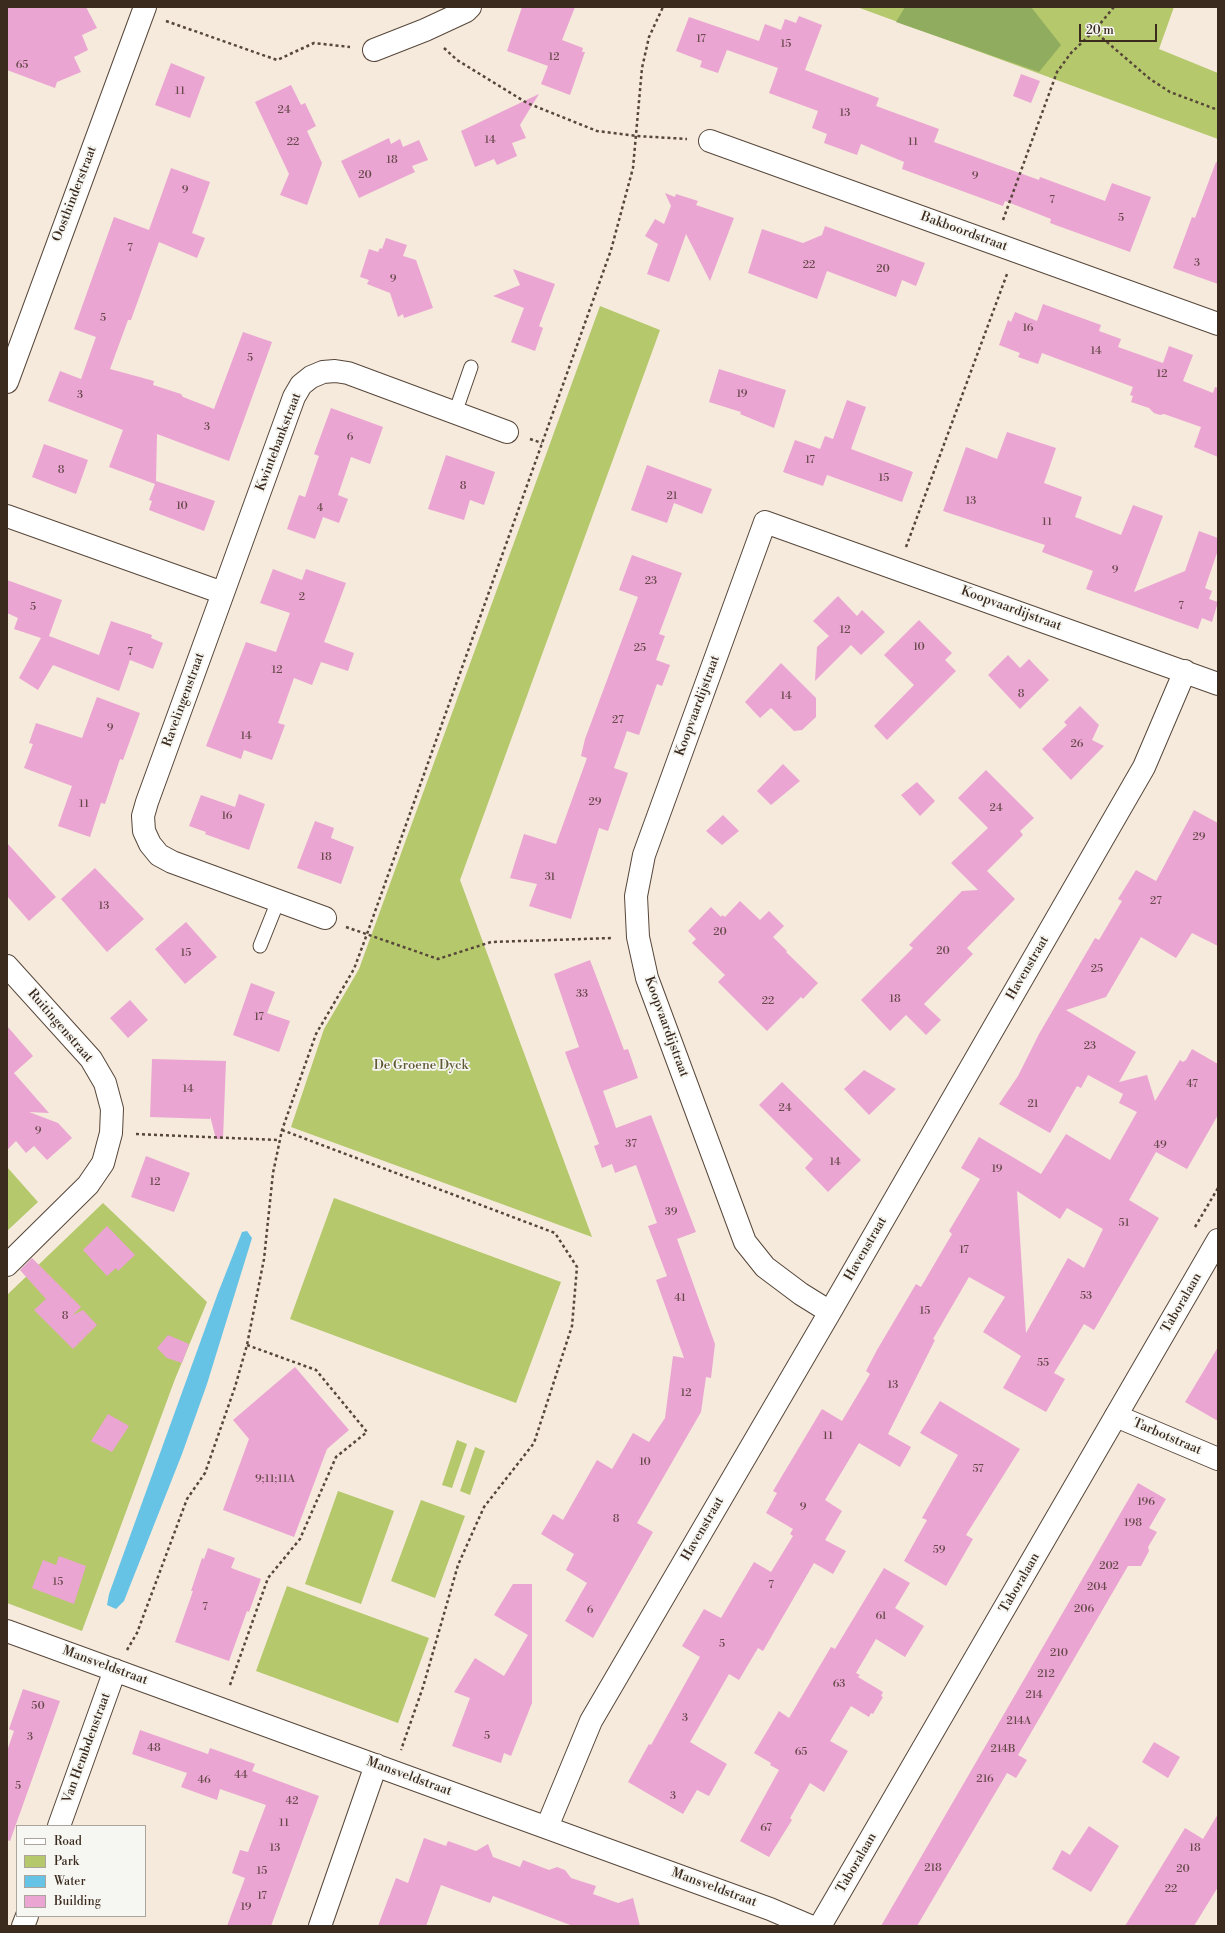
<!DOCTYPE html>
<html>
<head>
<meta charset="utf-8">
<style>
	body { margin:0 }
	#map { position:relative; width:1225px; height:1933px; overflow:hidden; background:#f5eadc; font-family:"Libre Bodoni",serif }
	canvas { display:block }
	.frame { position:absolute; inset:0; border:8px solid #3b2a1e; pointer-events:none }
	.legend { position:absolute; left:16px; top:1825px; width:130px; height:92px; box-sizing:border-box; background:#f6f6f2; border:1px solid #aba49d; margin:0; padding:5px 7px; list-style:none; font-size:12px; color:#3b2a1e }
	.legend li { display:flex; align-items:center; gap:8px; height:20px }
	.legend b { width:20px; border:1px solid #aba49d }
	.scale { position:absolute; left:1079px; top:24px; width:78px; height:18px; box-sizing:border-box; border:2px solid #3b2a1e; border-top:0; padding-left:5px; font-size:12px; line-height:14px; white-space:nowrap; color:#3b2a1e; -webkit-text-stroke:3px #f6f6f2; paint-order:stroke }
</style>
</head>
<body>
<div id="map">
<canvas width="1225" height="1933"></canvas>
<div class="frame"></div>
<ul class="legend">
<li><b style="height:5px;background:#fff"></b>Road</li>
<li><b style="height:11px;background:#b5c86b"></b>Park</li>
<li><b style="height:11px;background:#67c3e5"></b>Water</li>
<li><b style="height:11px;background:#eba5d2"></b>Building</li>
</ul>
<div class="scale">20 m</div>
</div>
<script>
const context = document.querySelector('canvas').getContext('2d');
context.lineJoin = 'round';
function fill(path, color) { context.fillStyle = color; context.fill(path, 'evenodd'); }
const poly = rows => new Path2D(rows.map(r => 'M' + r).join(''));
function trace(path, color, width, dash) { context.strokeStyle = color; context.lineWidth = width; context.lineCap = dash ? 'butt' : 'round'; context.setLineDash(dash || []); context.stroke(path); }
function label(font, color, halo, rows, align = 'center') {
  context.font = font + ' "Libre Bodoni",serif'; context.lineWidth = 3.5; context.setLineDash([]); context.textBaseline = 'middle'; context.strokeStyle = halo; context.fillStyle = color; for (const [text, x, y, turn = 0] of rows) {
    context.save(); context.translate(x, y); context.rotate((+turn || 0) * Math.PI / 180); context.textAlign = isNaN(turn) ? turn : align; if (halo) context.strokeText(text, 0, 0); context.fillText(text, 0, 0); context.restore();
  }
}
const green = poly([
	[857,7,1174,7,1159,49,1218,73,1218,139],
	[600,306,660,330,460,880,592,1237,291,1127,324,1029,359,969],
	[7,1167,38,1202,7,1231],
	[334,1198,561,1282,516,1403,290,1319],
	[103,1203,207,1302,175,1379,82,1631,7,1603,7,1295],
	[457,1440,467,1444,452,1488,442,1485],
	[475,1447,485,1451,470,1495,460,1491],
	[338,1491,394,1511,361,1604,305,1584],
	[421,1500,465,1516,435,1598,391,1581],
	[287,1586,429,1638,398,1723,256,1671]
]);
const forest = poly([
	[905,7,1031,7,1061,45,1039,72,896,22]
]);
const water = poly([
	[247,1231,252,1238,207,1384,182,1454,124,1601,116,1609,107,1605,109,1594,218,1293,242,1232]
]);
const building = poly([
	[7,7,86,7,97,28,82,35,88,50,74,57,81,72,57,82,55,88,7,70],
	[522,7,575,7,562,40,583,48,582,52,585,52,570,95,541,84,548,66,507,51],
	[799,16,822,25,805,70,879,98,876,106,939,129,934,142,1039,180,1040,177,1105,201,1112,183,1151,197,1130,252,1050,223,1051,219,1005,201,1003,206,902,169,904,162,861,144,857,155,824,143,827,134,812,128,818,111,769,93,778,68,727,50,718,73,700,67,702,61,676,51,689,17,759,41,765,24,781,30,785,19,796,23],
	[171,63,205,77,190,118,155,105],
	[1021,74,1040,81,1031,103,1013,96],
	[291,85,301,105,305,103,316,126,307,131,322,163,307,205,280,195,289,174,255,102],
	[539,94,520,125,526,138,512,143,517,156,497,165,494,159,475,167,461,131],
	[389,138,391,144,400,139,403,147,419,140,428,160,412,166,415,172,359,198,341,161],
	[1216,162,1218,163,1218,284,1173,268,1192,217,1195,218],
	[171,168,210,182,192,233,205,238,197,258,159,242,131,320,128,320,110,369,154,381,153,385,181,394,183,397,214,409,243,332,272,342,229,461,157,434,156,481,215,501,204,531,149,510,152,501,149,500,155,484,109,467,123,430,48,401,60,371,81,379,96,337,74,329,114,217,149,230],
	[665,193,675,197,676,194,698,201,696,205,734,218,710,281,686,234,669,282,647,274,658,244,645,236,655,219,664,224,671,206],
	[825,226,925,263,916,286,902,280,896,297,827,271,817,299,748,273,762,229,803,243,822,235],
	[386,238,407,245,403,256,416,260,433,308,404,318,403,314,398,317,390,293,367,284,369,280,360,277,369,249,378,252,380,248,382,249],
	[513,269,555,284,539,326,543,328,535,351,511,342,524,308,493,296,520,285],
	[1043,304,1101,325,1099,331,1121,339,1118,347,1163,363,1169,346,1193,355,1183,381,1213,393,1215,387,1218,388,1218,457,1194,447,1201,427,1164,414,1160,415,1154,413,1149,408,1131,402,1133,396,1130,395,1133,387,1042,353,1038,364,1018,357,1020,353,999,345,1008,320,1011,322,1015,312,1037,321],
	[719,369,786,390,774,428,740,414,741,412,709,402],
	[847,400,866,407,851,449,913,472,902,502,827,475,823,486,783,472,795,440,820,449,825,436,833,439],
	[331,408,383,427,370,464,351,457,338,495,348,499,339,523,323,517,315,539,287,529,299,495,305,497,319,456,314,454],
	[1007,432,1056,448,1044,483,1082,497,1075,517,1121,535,1133,505,1163,516,1134,592,1185,571,1199,531,1218,538,1218,550,1205,588,1212,591,1209,599,1218,602,1212,622,1202,618,1198,629,1086,589,1093,571,1042,552,1045,545,943,511,966,447,997,459],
	[44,444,88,460,76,494,32,477],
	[446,455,495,472,484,505,470,500,464,520,428,509],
	[647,465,712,489,702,514,674,503,667,523,631,510],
	[632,555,682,573,659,634,665,636,656,660,670,665,662,686,657,684,639,735,627,731,614,768,628,773,608,831,599,828,571,919,529,906,537,884,510,878,524,834,556,844,587,758,581,756,585,739,638,597,619,590],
	[273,569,302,580,306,569,346,583,324,642,354,653,348,671,321,662,312,685,294,678,278,723,285,725,272,760,244,750,241,759,206,746,246,642,276,652,290,613,260,603],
	[7,580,62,600,49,636,99,655,111,621,152,635,151,638,163,643,153,669,130,660,119,691,53,665,38,690,19,678,41,638,14,629,18,618,7,613],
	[838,596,857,616,862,610,885,632,861,655,851,645,815,681,817,647,829,636,813,621],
	[919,620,952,653,945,660,956,671,887,740,874,726,914,685,884,655],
	[1008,655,1020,668,1029,659,1049,680,1020,709,988,675],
	[781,663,816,698,816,717,802,730,794,731,771,708,760,718,745,702],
	[97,697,140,713,123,760,120,759,105,804,101,803,90,837,58,826,72,786,24,768,33,744,29,743,36,723,82,738],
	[1080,706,1099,725,1092,740,1104,746,1071,780,1042,749,1067,725,1064,722],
	[783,764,800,781,771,805,757,791],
	[986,770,1034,818,1020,831,1023,835,987,871,1015,899,967,948,973,954,924,1004,941,1020,926,1035,906,1015,890,1031,861,1000,913,948,909,945,962,891,978,890,951,863,988,828,958,798],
	[917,782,935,801,920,816,901,795],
	[239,794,265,804,249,850,205,834,206,832,189,826,201,795,235,807],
	[1194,810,1218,823,1218,946,1192,933,1176,958,1141,937,1106,997,1066,1010,1136,1052,1119,1082,1147,1075,1155,1101,1180,1060,1183,1062,1186,1060,1192,1049,1218,1064,1218,1115,1187,1169,1156,1152,1129,1200,1159,1218,1094,1330,1084,1324,1054,1373,1065,1379,1046,1412,1003,1388,1021,1356,983,1332,1005,1297,969,1277,933,1339,935,1340,888,1434,911,1447,900,1467,859,1443,825,1500,842,1511,825,1540,846,1551,833,1574,814,1563,763,1651,758,1648,739,1680,729,1674,690,1742,727,1764,709,1796,697,1790,683,1814,628,1782,649,1744,651,1745,700,1657,682,1646,704,1609,721,1618,754,1562,771,1572,793,1536,790,1534,793,1529,766,1513,777,1493,773,1491,822,1409,842,1421,870,1374,866,1371,877,1350,916,1284,921,1287,952,1234,949,1231,980,1179,961,1168,979,1137,1041,1174,1066,1134,1110,1160,1137,1112,1119,1103,1123,1094,1088,1075,1081,1088,1077,1086,1050,1133,999,1104,1018,1076,1039,1034,1095,938,1099,940,1122,901,1118,899,1136,870,1156,881],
	[1017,1191,1060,1219,1067,1208,1103,1229,1084,1268,1068,1258,1026,1333],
	[723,815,739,831,722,845,706,831],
	[315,821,334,828,331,838,354,847,341,884,297,868],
	[7,843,56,897,29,921,7,896],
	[95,868,144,919,107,952,61,899],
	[740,901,760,920,769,911,784,926,773,937,787,951,786,952,818,983,803,999,801,997,767,1031,718,982,725,975,692,943,696,939,688,931,711,907,721,917,722,915,725,917],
	[186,922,217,957,185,984,155,949],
	[590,960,624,1050,628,1049,638,1078,603,1091,616,1128,651,1115,696,1232,677,1239,715,1344,711,1378,706,1377,701,1412,637,1523,653,1532,593,1638,565,1621,587,1583,566,1570,574,1554,541,1534,553,1514,563,1520,597,1460,612,1469,633,1433,649,1442,665,1418,673,1356,684,1358,656,1280,667,1276,648,1226,657,1223,636,1165,615,1173,612,1164,602,1168,594,1146,599,1144,565,1052,579,1047,554,974],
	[251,983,275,992,267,1013,290,1021,279,1052,233,1035],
	[130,1000,148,1020,128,1038,110,1018],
	[7,1026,33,1056,14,1073,49,1113,29,1112,58,1123,72,1138,47,1160,34,1146,26,1153,16,1141,7,1150],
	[152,1059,226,1061,223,1139,216,1139,210,1116,210,1119,150,1117],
	[864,1070,896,1089,869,1115,844,1089],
	[782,1082,861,1160,828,1192,805,1168,813,1159,759,1105],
	[146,1156,190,1173,174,1212,131,1197],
	[107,1226,135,1255,118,1271,116,1268,107,1276,83,1250],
	[32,1258,81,1307,73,1315,83,1310,97,1325,73,1349,34,1310,46,1299,20,1270],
	[168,1335,189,1344,182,1363,167,1358,157,1348],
	[1218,1347,1218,1421,1185,1402],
	[295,1367,349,1430,327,1449,294,1537,223,1510,249,1439,233,1420],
	[940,1401,1020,1449,966,1535,973,1539,946,1586,904,1561,927,1520,922,1518,958,1455,920,1433],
	[108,1414,129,1426,112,1452,91,1441],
	[1138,1483,1166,1499,1149,1528,1157,1532,1148,1547,1149,1551,1141,1566,1128,1566,1018,1755,1027,1760,1016,1778,1007,1773,917,1926,881,1926],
	[208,1548,235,1558,231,1568,261,1579,249,1612,247,1611,229,1661,175,1642,193,1591,191,1591,202,1558,204,1559],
	[59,1556,86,1566,74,1604,32,1588,43,1560,56,1565],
	[884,1568,910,1583,895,1608,924,1626,905,1657,876,1639,856,1673,860,1675,858,1677,883,1692,881,1696,883,1697,873,1714,871,1713,869,1717,851,1706,830,1741,848,1751,824,1792,810,1783,790,1818,792,1820,769,1857,740,1841,779,1770,770,1765,771,1763,754,1753,779,1711,789,1718,831,1647,835,1649],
	[513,1584,532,1584,532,1703,511,1756,504,1753,501,1763,452,1746,470,1698,454,1692,475,1658,504,1676,528,1635,494,1615],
	[23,1689,60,1701,10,1841,7,1840,7,1751,14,1731,9,1729],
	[140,1730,208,1754,210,1748,255,1764,252,1771,319,1796,271,1926,227,1926,245,1878,232,1873,240,1850,248,1852,266,1805,220,1789,217,1800,181,1787,187,1773,132,1754],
	[1154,1742,1180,1757,1168,1778,1142,1762],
	[1218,1814,1218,1887,1194,1926,1125,1926,1185,1828,1203,1839],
	[1089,1826,1119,1846,1091,1892,1052,1869,1062,1850,1070,1855],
	[424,1838,446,1846,448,1841,476,1851,488,1844,493,1857,520,1867,523,1860,549,1870,557,1867,565,1870,571,1878,596,1886,593,1894,618,1903,633,1898,640,1926,573,1926,493,1896,490,1903,441,1885,426,1926,378,1926,396,1878,408,1883]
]);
const path = poly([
	[1114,7,1094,31,1150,79,1170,92,1218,110],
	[166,21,277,60,314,43,350,47],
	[444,48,457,60,527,103,597,131,637,136,687,139],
	[1003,220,1057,72,1071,53,1094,31],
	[530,439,542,443],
	[906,547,1007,274],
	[346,927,438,959,491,942,613,938],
	[282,1130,555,1233,577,1267,572,1326,534,1443,484,1507,458,1565,423,1687,401,1750],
	[136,1134,279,1140],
	[1195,1227,1218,1188],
	[127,1650,137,1633,187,1499,205,1473,235,1387,247,1345,264,1259,273,1173,282,1130,316,1034,354,969,367,934,611,250,633,168,642,68,649,37,663,7],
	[230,1685,268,1578,300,1539,336,1457,367,1432,316,1370,247,1345]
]);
const service = poly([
	[455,413,471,367],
	[260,946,278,901]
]);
const minor = poly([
	[374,50,425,30,466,11,470,7],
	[710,141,1218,324],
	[7,382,145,7],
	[7,516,223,593,147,802,143,816,144,831,150,844,159,855,172,862,325,918],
	[223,593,294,397,301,385,311,377,323,372,335,371,348,373,507,432],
	[7,966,91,1059,105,1083,112,1109,111,1133,103,1163,88,1185,7,1265],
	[830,1312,801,1294,765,1267,745,1242,647,978,638,937,636,896,644,855,765,522,1218,684],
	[1116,1416,1218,1459],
	[7,1631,770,1909,810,1926],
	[59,1826,115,1670],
	[547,1827,591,1721,830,1312,1144,767,1185,671],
	[23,1926,27,1916],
	[320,1926,376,1765]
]);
const tertiary = poly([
	[820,1926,1218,1240]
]);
const numberNames = [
	["17",701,39],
	["15",786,44],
	["12",554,57],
	["65",22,65],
	["11",180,91],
	["24",284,110],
	["13",845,113],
	["14",490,140],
	["22",293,142],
	["11",913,142],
	["18",392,160],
	["20",365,175],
	["9",975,176],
	["9",185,190],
	["7",1052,200],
	["5",1121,218],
	["7",130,248],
	["3",1197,263],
	["22",809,265],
	["20",883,269],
	["9",393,279],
	["5",103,318],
	["16",1028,328],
	["14",1096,351],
	["5",250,358],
	["12",1162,374],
	["19",742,394],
	["3",80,395],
	["3",207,427],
	["6",350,437],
	["17",810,460],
	["8",61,470],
	["15",884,478],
	["8",463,486],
	["21",672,496],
	["13",971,501],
	["10",182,506],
	["4",320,508],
	["11",1047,522],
	["9",1115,570],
	["23",651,581],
	["2",302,597],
	["7",1181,606],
	["5",33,607],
	["12",845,630],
	["10",919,647],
	["25",640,648],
	["7",130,652],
	["12",277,670],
	["8",1021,694],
	["14",786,696],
	["27",618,720],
	["9",110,728],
	["14",246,736],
	["26",1077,744],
	["29",595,802],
	["11",84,804],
	["24",996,808],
	["16",227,816],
	["29",1199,837],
	["18",326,857],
	["31",550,877],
	["27",1156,901],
	["13",104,906],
	["20",720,932],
	["20",943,951],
	["15",186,953],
	["25",1097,969],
	["33",582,994],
	["18",895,999],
	["22",768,1001],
	["17",259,1017],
	["23",1090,1046],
	["47",1192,1084],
	["14",188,1089],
	["21",1033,1104],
	["24",785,1108],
	["9",38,1131],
	["37",631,1144],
	["49",1160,1145],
	["14",835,1162],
	["19",997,1169],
	["12",155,1182],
	["39",671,1212],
	["51",1124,1223],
	["17",964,1250],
	["53",1086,1296],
	["41",680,1298],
	["15",925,1311],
	["8",65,1316],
	["55",1043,1363],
	["13",893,1385],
	["12",686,1393],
	["11",828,1436],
	["10",645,1462],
	["57",978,1469],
	["9;11;11A",275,1479],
	["196",1146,1502],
	["9",803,1507],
	["8",616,1519],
	["198",1133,1523],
	["59",939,1550],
	["202",1109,1566],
	["15",58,1582],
	["7",771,1585],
	["204",1097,1587],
	["7",205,1607],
	["206",1084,1609],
	["6",590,1610],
	["61",881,1616],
	["5",722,1644],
	["210",1059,1653],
	["212",1046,1674],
	["63",839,1684],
	["214",1034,1695],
	["50",38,1706],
	["3",685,1718],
	["214A",1019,1721],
	["5",487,1736],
	["3",30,1737],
	["48",154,1748],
	["214B",1003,1749],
	["65",801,1752],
	["44",241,1775],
	["216",985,1779],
	["46",204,1780],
	["5",18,1786],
	["3",673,1796],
	["42",292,1801],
	["11",284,1823],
	["67",766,1828],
	["13",275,1848],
	["18",1195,1848],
	["218",933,1868],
	["20",1183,1869],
	["15",262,1871],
	["22",1171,1889],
	["17",262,1896],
	["19",246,1907]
];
const streetNames = [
	["Oosthinderstraat",75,194,-69],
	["Bakboordstraat",964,232,20],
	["Kwintebankstraat",279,442,-69],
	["Koopvaardijstraat",1011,609,20],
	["Ravelingenstraat",184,700,-70],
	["Koopvaardijstraat",698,706,-70],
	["Havenstraat",1028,968,-60],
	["Ruitingenstraat",60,1026,49],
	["Koopvaardijstraat",666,1027,70],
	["Havenstraat",866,1249,-60],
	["Taboralaan",1182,1303,-60],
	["Tarbotstraat",1167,1437,23],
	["Havenstraat",703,1529,-60],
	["Taboralaan",1020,1583,-60],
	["Mansveldstraat",105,1666,20],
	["Van Hembdenstraat",87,1748,-70],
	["Mansveldstraat",409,1777,20],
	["Taboralaan",857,1863,-60],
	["Mansveldstraat",714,1888,20]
];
const parkNames = [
	["De Groene Dyck",421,1066]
];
fill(green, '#b5c86b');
fill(forest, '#90ac5f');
fill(water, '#67c3e5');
fill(building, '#eba5d2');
trace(service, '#57473a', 15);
trace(minor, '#57473a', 24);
trace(tertiary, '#57473a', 24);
trace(path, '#57473a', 2.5, [3, 3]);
trace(service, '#fff', 13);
trace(minor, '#fff', 22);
trace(tertiary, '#fff', 22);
label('11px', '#67494b', null, numberNames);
label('13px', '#3b2a1e', '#f6f6f2', streetNames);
label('13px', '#605935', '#f6f6f2', parkNames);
</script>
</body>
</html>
